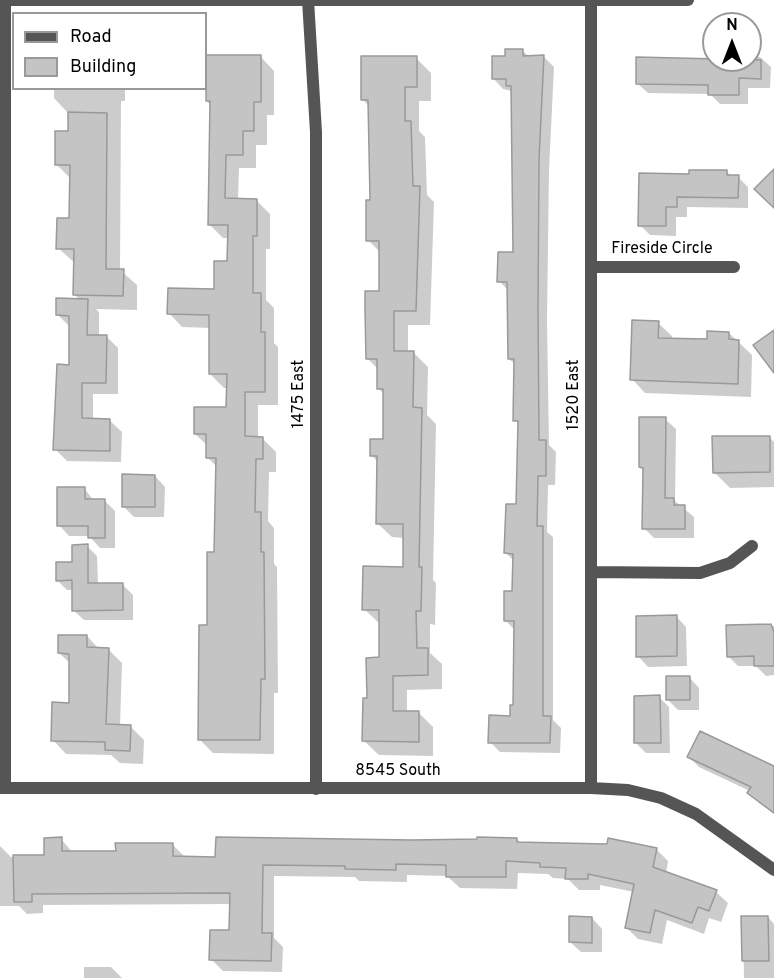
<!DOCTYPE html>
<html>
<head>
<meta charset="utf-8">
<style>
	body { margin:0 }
	#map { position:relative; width:774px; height:978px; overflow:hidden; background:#fff; font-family:Overpass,sans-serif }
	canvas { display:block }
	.legend { position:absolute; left:12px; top:12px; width:195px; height:78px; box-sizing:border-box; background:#fff; border:2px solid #999; margin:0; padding:8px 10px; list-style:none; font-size:18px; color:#000 }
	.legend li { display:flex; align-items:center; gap:12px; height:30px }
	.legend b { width:30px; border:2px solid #999 }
	.north { position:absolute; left:702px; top:12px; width:60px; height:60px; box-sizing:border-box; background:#fff; border:2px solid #999; border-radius:50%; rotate:0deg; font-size:16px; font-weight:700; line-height:24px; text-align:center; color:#000 }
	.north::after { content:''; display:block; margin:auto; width:21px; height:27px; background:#000; clip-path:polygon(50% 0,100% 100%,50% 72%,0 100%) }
</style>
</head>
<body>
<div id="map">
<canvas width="774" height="978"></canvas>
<ul class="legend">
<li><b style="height:8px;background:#555"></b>Road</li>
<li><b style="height:16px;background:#c4c4c4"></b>Building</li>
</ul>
<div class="north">N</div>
</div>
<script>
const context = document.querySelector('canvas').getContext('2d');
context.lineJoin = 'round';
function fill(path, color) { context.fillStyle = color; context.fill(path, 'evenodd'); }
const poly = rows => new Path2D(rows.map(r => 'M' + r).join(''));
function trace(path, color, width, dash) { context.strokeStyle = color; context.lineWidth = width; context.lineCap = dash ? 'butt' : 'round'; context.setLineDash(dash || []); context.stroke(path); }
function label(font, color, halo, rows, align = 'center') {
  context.font = font + ' Overpass,sans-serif'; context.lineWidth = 6; context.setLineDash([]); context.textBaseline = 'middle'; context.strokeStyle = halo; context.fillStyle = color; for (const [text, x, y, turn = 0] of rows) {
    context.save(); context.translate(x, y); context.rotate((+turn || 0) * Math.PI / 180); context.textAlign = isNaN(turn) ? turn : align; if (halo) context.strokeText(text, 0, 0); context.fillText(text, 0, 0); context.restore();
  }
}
const shadow = poly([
	[522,50,529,57,544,57,554,67,549,170,547,320,549,445,556,452,555,485,548,485,547,532,553,537,553,720,561,728,560,753,500,752,490,742,511,717,515,706,516,631,505,620,514,593,514,561,506,553,518,506,519,425,515,420,516,365,509,359,509,291,499,281,514,253,512,91,503,89,493,78,506,57],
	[206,56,261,57,274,71,274,115,267,115,267,145,256,145,256,168,239,168,238,200,256,200,270,214,270,249,266,249,266,300,274,308,274,343,278,347,278,405,258,405,258,438,262,438,276,452,276,472,269,472,268,521,274,528,274,564,277,567,278,693,274,693,274,754,213,753,199,739,216,554,217,467,208,458,208,446,195,434,228,409,228,388,224,388,210,374,211,328,182,327,169,313,216,290,229,263,230,238,223,238,209,224,211,106,206,100],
	[710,56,714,56,714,60,750,60,750,56,760,57,771,67,770,88,748,88,748,104,720,104,710,94,648,93,637,83,710,60],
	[416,58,431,73,431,101,419,101,419,131,425,137,427,195,434,202,430,325,408,325,408,353,414,353,428,367,427,415,436,424,433,580,436,583,435,625,430,624,430,653,442,664,442,689,407,690,407,713,419,713,433,727,433,756,379,755,364,741,368,700,381,659,380,624,364,609,404,568,404,538,392,537,377,523,379,463,371,455,384,440,385,395,378,388,379,370,367,358,380,292,381,253,368,240,371,201,370,107,362,99],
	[54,88,125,88,125,101,121,101,120,270,137,285,137,310,96,309,99,312,99,336,106,336,118,348,118,394,93,394,93,420,109,420,122,432,121,462,67,461,55,449,70,366,70,327,58,315,80,300,75,295,75,263,58,248,71,220,71,179,57,165,70,133,68,113,54,98],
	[727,172,732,177,738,177,748,187,748,208,687,207,687,217,676,217,676,236,650,235,640,225,690,175],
	[658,323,672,336,672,340,709,341,729,333,752,355,751,397,645,393,632,379],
	[665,419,676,429,675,501,694,517,694,538,654,538,644,528,644,471,640,467],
	[769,437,774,442,774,487,730,488,714,472],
	[155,476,165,487,164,517,134,517,123,506],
	[84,488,94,501,105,501,115,511,115,548,100,548,89,536,69,536,59,525],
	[87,546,97,556,98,585,122,584,133,595,133,620,84,620,73,610,73,590,67,590,57,580],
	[676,616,686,627,687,666,648,667,638,656],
	[774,626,774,675,766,676,756,666,738,666,728,656,728,627],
	[87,636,99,649,108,649,122,663,120,726,130,726,144,740,143,764,120,763,111,755,66,754,53,740,71,704,71,664,59,653],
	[689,677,699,688,699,710,678,710,668,700],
	[659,697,669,707,670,753,646,753,636,743],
	[689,757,769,765,770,763,774,766,774,814,759,803,750,791,699,767],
	[61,839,73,853,117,853,173,845,185,857,217,858,411,842,517,839,521,844,657,850,668,861,666,873,716,892,728,903,721,922,709,918,704,934,667,920,662,944,638,939,626,927,634,892,600,885,600,890,579,890,568,879,553,878,548,874,518,873,517,889,460,888,447,876,407,875,407,882,359,881,355,877,274,876,274,938,283,947,282,972,223,971,211,959,231,932,231,904,43,905,43,913,27,914,19,906,0,906,0,846,11,857,46,856],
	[768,917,774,924,774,978,744,978,743,918],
	[592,918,602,929,602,952,581,952,570,942],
	[84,967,111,967,122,978,84,978]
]);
const building = poly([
	[505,49,523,49,523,56,544,55,539,159,538,308,539,440,546,440,546,476,538,476,537,526,543,526,543,716,551,716,550,743,488,743,489,715,510,716,510,705,513,705,514,621,504,621,504,591,512,591,513,554,504,553,506,504,516,504,518,421,513,421,514,359,508,359,507,282,497,282,498,252,513,252,511,86,506,86,506,79,492,79,492,56,505,56,505,49],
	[206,55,261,55,261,102,254,102,254,131,243,131,243,155,226,155,225,198,257,199,257,236,253,236,253,293,261,293,261,332,265,332,265,392,245,392,245,436,263,437,263,459,256,459,255,512,261,512,261,552,264,552,265,679,261,679,260,740,198,740,199,625,207,625,207,552,214,552,216,458,206,458,206,434,194,434,194,407,226,407,227,374,209,374,209,315,167,314,168,288,214,289,214,261,227,261,228,225,208,225,210,101,206,101,206,55],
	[361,56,417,56,417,87,405,87,405,121,411,121,413,186,420,186,416,311,394,311,394,351,414,351,413,407,422,408,419,567,422,567,421,611,416,611,417,648,428,648,428,675,393,676,393,711,419,711,419,742,362,741,363,698,367,698,366,658,379,657,379,610,362,610,363,566,403,567,403,524,376,524,377,456,370,456,370,439,383,439,383,389,377,389,377,359,366,359,365,310,365,291,379,291,379,241,366,241,366,200,370,200,368,100,361,100,361,56],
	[636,57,761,60,761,79,739,78,739,95,708,95,708,85,636,84,636,57],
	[68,112,107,113,106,269,124,269,123,296,73,295,74,249,56,249,57,218,69,218,70,165,55,165,55,131,68,131,68,112],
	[774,169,774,208,754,189,774,169],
	[689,170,727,170,727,175,739,175,738,198,677,197,677,207,666,207,666,226,638,226,639,173,689,174,689,170],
	[56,298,88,299,87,335,107,335,106,383,82,383,82,418,110,419,110,451,53,450,57,364,69,365,69,316,56,315,56,298],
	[632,320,659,321,658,338,707,339,707,331,729,332,729,339,739,340,738,384,630,380,632,320],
	[774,330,774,373,753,345,774,330],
	[639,417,666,417,665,498,674,498,674,505,685,505,685,529,642,529,643,468,639,467,639,417],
	[712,436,770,436,770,472,713,473,712,436],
	[122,474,155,475,155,507,122,507,122,474],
	[57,487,85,487,85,499,105,499,105,538,88,538,88,526,57,526,57,487],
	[88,544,88,583,123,583,123,610,72,611,72,580,56,581,56,562,72,562,72,545,88,544],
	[677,615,677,656,636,657,636,616,677,615],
	[771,624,774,632,774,666,754,666,754,656,727,657,726,625,771,624],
	[58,635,87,635,87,647,109,648,106,724,131,725,130,751,105,750,105,742,51,741,52,702,69,703,69,654,58,653,58,635],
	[666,676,690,676,690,700,666,700,666,676],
	[660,695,661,743,634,743,634,696,660,695],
	[700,731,774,766,774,813,747,793,751,787,687,757,700,731],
	[62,837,62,851,116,851,115,843,173,843,173,856,215,857,216,837,411,840,477,839,477,837,517,838,517,842,607,844,608,838,657,848,653,867,717,890,709,911,698,907,692,923,655,910,650,933,625,928,634,884,588,874,588,879,565,879,566,868,540,867,540,863,506,861,506,877,446,877,446,865,396,864,396,870,345,869,345,866,263,865,262,933,272,933,271,961,209,960,210,930,229,930,230,893,32,894,32,902,14,902,13,855,44,855,44,838,62,837],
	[569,916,592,917,592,943,569,942,569,916],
	[741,916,768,916,769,961,742,961,741,916]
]);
const minor = poly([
	[0,0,688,0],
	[5,0,5,788],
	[308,0,316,132,316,789],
	[591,1,591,788],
	[591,267,734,267],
	[591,572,700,573,730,563,752,546],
	[0,788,591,788,628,790,661,798,696,814,774,870]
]);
const streetNames = [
	["Fireside Circle",662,250],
	["1475 East",300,394,-90],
	["1520 East",575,395,-90],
	["8545 South",398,772]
];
fill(shadow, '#0003');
fill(building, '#c4c4c4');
trace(building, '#999', 1.5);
trace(minor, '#555', 12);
label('16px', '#000', '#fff', streetNames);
</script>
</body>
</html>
